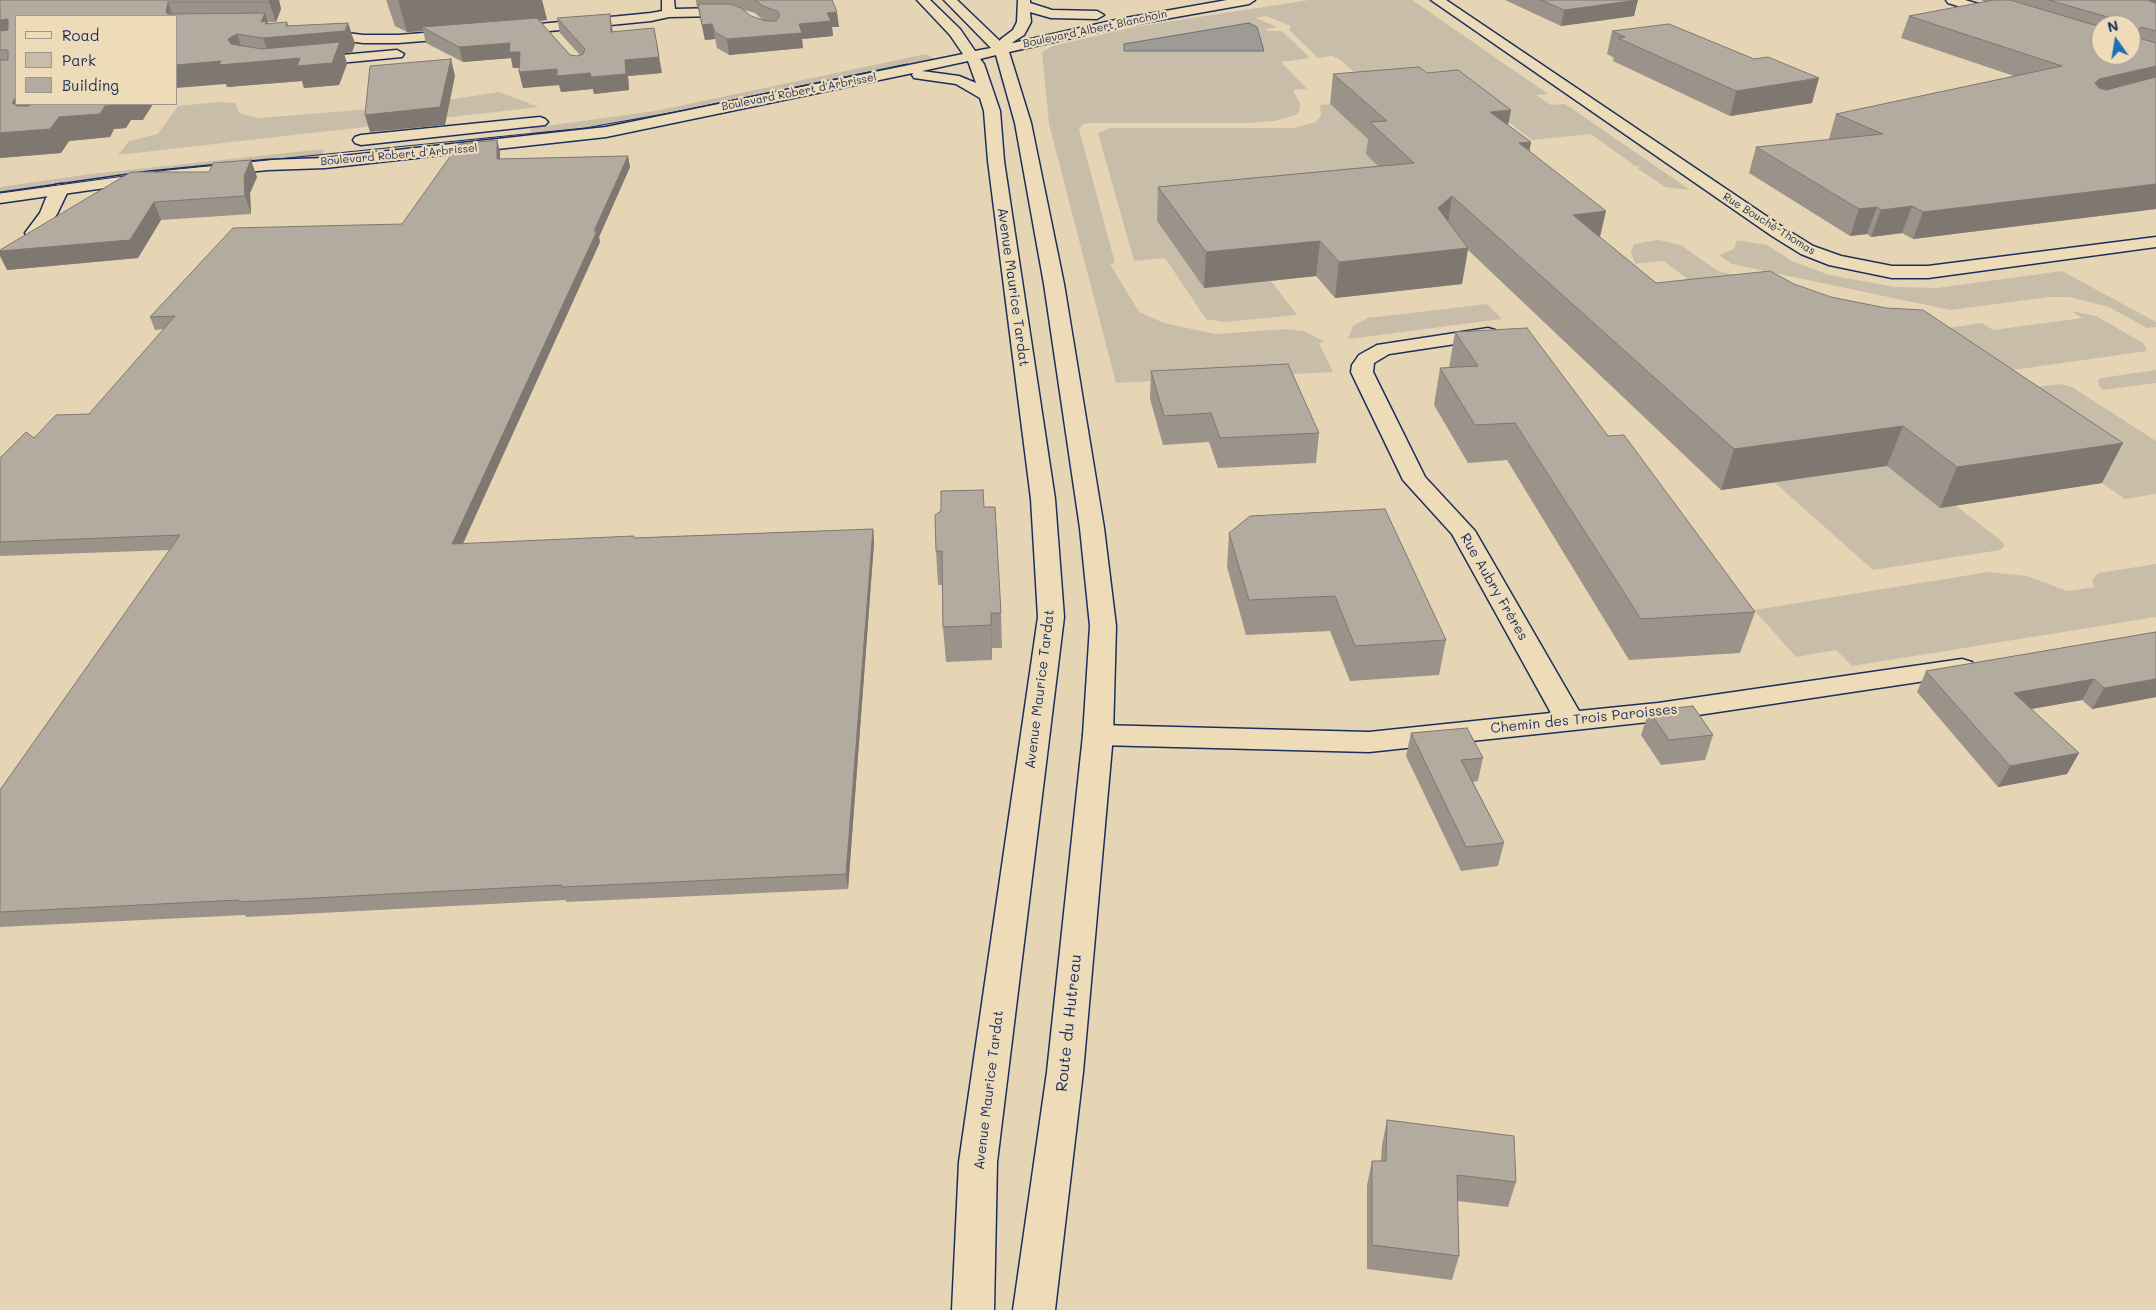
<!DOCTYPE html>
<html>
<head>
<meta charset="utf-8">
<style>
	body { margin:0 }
	#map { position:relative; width:2156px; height:1310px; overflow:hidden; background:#e6d5b5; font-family:Mali,sans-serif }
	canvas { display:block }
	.legend { position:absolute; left:15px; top:15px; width:162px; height:90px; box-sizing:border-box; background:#eedcb9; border:1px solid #9a9795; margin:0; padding:6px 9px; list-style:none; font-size:15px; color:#1b2f5e }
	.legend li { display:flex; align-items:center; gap:10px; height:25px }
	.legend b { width:25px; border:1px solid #9a9795 }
	.north { position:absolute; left:2091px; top:15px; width:50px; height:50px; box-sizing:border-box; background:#eedcb9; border:1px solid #9a9795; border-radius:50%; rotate:347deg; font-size:14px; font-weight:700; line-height:20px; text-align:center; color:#1b2f5e }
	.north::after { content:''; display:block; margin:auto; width:18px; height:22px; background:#1f6fb2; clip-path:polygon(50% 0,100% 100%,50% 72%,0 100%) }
</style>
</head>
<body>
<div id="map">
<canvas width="2156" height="1310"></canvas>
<ul class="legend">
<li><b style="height:6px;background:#eedcb9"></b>Road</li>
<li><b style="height:14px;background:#c8bda9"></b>Park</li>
<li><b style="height:14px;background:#b4aba0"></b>Building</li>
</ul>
<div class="north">N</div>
</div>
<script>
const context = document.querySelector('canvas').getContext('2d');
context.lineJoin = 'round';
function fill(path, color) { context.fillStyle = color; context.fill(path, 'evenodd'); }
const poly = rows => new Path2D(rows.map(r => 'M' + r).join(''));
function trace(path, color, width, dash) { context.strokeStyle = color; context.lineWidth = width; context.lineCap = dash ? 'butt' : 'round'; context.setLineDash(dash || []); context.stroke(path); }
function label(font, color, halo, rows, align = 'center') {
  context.font = font + ' Mali,sans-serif'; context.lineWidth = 4.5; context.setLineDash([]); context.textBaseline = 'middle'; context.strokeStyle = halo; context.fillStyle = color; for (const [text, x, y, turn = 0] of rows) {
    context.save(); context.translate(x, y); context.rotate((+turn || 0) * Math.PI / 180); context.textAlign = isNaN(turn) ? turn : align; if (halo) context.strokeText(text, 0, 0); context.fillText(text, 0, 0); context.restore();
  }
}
const green = poly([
	[1309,0,1412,0,1548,94,1536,95,1551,105,1565,104,1574,110,1690,190,1665,187,1637,168,1640,167,1639,166,1635,166,1591,134,1532,140,1476,97,1367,83,1339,59,1332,56,1318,58,1289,30,1291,26,1266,16,1256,18,1277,27,1266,29,1268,31,1282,31,1310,58,1281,62,1307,89,1293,90,1300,104,1299,112,1295,115,1275,121,1246,123,1091,123,1083,124,1079,129,1115,263,1110,264,1139,312,1164,323,1215,334,1286,329,1304,331,1325,342,1319,343,1333,372,1116,383,1049,124,1042,52,1053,46,1134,27],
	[926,54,935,59,644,120,531,136,531,128,655,111],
	[499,92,539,107,118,155,129,141,158,134,178,106,219,102,235,103,239,113,258,118,410,106],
	[1330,104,1383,152,1410,196,1157,221,1204,288,1271,281,1297,315,1224,322,1206,319,1165,258,1134,261,1098,133,1110,128,1294,128,1316,122,1321,115,1320,105],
	[324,149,322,157,153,174,0,195,0,187,91,174],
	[1658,240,1681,245,1718,271,1779,285,1699,288,1664,261,1635,264,1631,252,1634,244],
	[1737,240,1767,245,1792,261,1829,275,1895,287,1937,288,2062,271,2156,322,2156,327,2147,328,2109,307,2069,297,2049,297,1950,310,1732,264,1719,255,1734,249],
	[1487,304,1502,319,1348,339,1353,326,1368,318],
	[2071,311,2096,316,2143,343,2147,351,2013,370,1948,328,1982,323,1993,330,2082,318],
	[2156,370,2156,383,2103,390,2099,386,2098,380,2101,378],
	[2061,384,2072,387,2156,441,2156,494,2125,499,2102,483,2000,391],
	[1887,466,1956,506,2000,540,2005,546,2000,550,1873,570,1774,482],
	[2156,564,2156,617,1852,666,1836,650,1796,657,1754,610,1988,572,2027,576,2067,591,2095,587,2092,581,2094,577,2099,573]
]);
const water = poly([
	[1249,23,1257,27,1264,51,1124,51,1124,44,1249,23]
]);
const minor = poly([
	[662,0,674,0,675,9,721,8,742,11,744,14,737,18,721,16,669,17,651,21,509,35,502,31,509,27,651,13,662,11,662,0],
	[1018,0,1030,0,1030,3,1052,10,1097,11,1104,15,1097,19,1051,18,1030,12,1031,22,1024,35,1013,42,1006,53,996,53,994,50,1001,39,1013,30,1017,22,1018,0],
	[1431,0,1446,0,1784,228,1813,246,1841,256,1892,266,1928,266,2156,237,2156,247,1928,278,1892,278,1829,265,1801,254,1772,236,1431,0],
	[1946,0,1965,0,2009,13,2011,16,2004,20,1948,3,1946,0],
	[317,29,363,35,398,35,461,30,468,34,461,38,398,43,363,43,312,36,310,33,312,30,317,29],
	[397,50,404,54,402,57,308,66,301,62,308,58,397,50],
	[61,184,67,185,69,189,57,214,40,237,34,238,28,237,25,233,40,213,46,198,55,185,61,184],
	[1488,328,1495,330,1498,334,1495,338,1389,354,1374,363,1373,372,1425,477,1475,531,1579,711,1658,703,1962,659,1972,662,1976,668,1972,674,1658,721,1369,752,1098,745,1088,742,1083,735,1088,728,1098,725,1369,732,1551,713,1452,534,1403,480,1351,372,1352,365,1359,355,1377,345,1488,328]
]);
const tertiary = poly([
	[917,0,930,0,960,29,975,51,991,48,944,0,957,0,1004,45,1120,19,1227,0,1255,0,1249,4,1120,27,1009,52,1031,123,1064,284,1104,528,1116,626,1113,735,1083,1072,1055,1310,1013,1310,1047,1072,1083,735,1090,626,1080,528,1044,284,1015,123,996,55,980,59,984,64,1000,111,1004,161,1055,499,1064,617,997,1162,994,1310,952,1310,959,1162,1038,617,1031,499,988,161,984,111,980,98,956,84,914,78,912,75,913,73,606,137,325,168,268,170,147,182,0,203,0,193,147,172,268,160,325,158,606,127,963,54,950,35,917,0],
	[968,61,976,83,959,76,922,71,968,61],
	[540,117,545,119,548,122,545,125,361,145,355,143,353,140,355,137,361,135,540,117]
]);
const tram = poly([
	[0,193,168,170,585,128,675,112,907,64]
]);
const wall = poly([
	[0,0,279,0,281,9,276,22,268,22,268,24,288,26,348,23,355,44,352,52,344,53,347,64,339,85,304,88,302,81,227,87,226,84,16,16,16,104,143,120,131,120,126,128,114,129,110,137,69,141,61,153,0,158],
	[386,0,542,0,547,20,540,21,570,55,577,56,580,55,560,33,557,18,610,14,613,32,662,73,628,76,629,90,594,94,593,89,561,92,559,85,523,88,519,72,519,68,513,68,511,58,463,62,426,43,423,31,407,32,395,26],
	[696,0,832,0,839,27,832,27,833,36,802,39,803,48,729,55,717,48,715,39,705,40,698,8,697,7],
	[744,10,755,13,763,20,751,16],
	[1505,0,1637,0,1634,16,1561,26],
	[1981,0,2156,0,2156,209,1913,239,1902,233,1871,237,1867,234,1850,236,1749,173,1756,147,1831,140,1829,139,1836,114,2014,76,1901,38,1909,16,1985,2],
	[2101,25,2131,25,2101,55],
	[1612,31,1754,59,1812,103,1730,116,1613,61,1614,58,1607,54],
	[1427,73,1508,125,1531,142,1529,151,1600,237,1656,283,2102,483,1940,508,1887,466,1721,490,1468,250,1462,284,1335,298,1316,276,1204,288,1157,221,1158,187,1378,166,1366,154,1368,139,1330,104,1333,74],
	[500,151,500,159,628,156,630,167,599,237,600,242,463,544,873,529,874,543,848,889,566,902,566,900,246,917,245,915,0,927,0,790,170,550,0,556,0,458,34,438,89,414,164,329,155,330,150,317,402,224],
	[131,172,257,177,250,193,251,214,161,220,138,258,7,270],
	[1455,332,1608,436,1755,612,1740,653,1629,660,1507,460,1468,463,1434,405,1440,368,1449,368],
	[1151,371,1319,433,1316,463,1218,468,1209,442,1163,445,1150,399],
	[984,507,1001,613,1002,648,992,648,992,660,946,662,943,627,942,585,938,585,936,551],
	[1229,533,1446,640,1439,675,1350,681,1330,631,1246,635,1227,567],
	[2156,632,2156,697,2092,709,2082,700,2031,709,2079,753,2067,774,1998,787,1917,692,1926,671],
	[1649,711,1713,735,1705,760,1661,765,1641,735],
	[1411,733,1483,758,1478,781,1473,782,1504,843,1498,866,1461,871,1406,756],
	[1387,1120,1516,1182,1508,1207,1457,1201,1459,1256,1452,1280,1367,1269,1367,1185,1372,1161,1381,1161,1382,1145]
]);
const shadedWall = poly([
	[270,0,279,0,281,9,276,22,269,2],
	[398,0,542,0,547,20,428,30,422,27,423,31,407,32],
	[1638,0,1634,16,1561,26,1564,10],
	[2115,0,2156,0,2156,6],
	[168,2,173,16,168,16,166,12],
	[837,12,839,27,832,27,833,36,802,39,803,48,729,55,727,39,827,13],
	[265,13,272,37,289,35,286,26,287,22,291,35,345,31,348,23,355,44,352,52,344,53,347,64,339,85,304,88,302,81,227,87,226,84,176,88,176,65,221,61,222,64,300,58,303,65,332,63,336,53,270,59,263,38,266,37,261,22],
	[610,14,612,29,614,47,611,32],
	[8,19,16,38,0,43,0,20],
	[712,24,715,39,705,40,702,25],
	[2141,27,2131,50,2132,32],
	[654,28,662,73,628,76,629,90,594,94,593,89,561,92,559,85,523,88,519,72,557,69,590,73,625,60],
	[237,34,244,55,235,61,228,39],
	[510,43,520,52,524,67,513,68,511,58,463,62,459,47],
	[451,59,455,76,445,125,370,132,365,115],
	[2156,66,2156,87,2090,102,2095,83,2099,79],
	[1819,78,1812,103,1730,116,1736,91],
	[16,97,16,104,55,104,26,121,12,103],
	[117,104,153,104,143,120,131,120,126,128,114,129,110,137,69,141,61,153,0,158,0,133,59,117,105,106],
	[1511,110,1505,141,1490,112],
	[497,140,500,151,500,170,497,159],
	[1531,142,1525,175,1519,143],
	[628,156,630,167,599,237,600,242,456,558,452,544],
	[251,160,257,177,250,193,251,214,245,196,244,176],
	[2156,184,2156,209,1913,239,1923,212],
	[1452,196,1447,230,1438,208],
	[154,202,161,220,138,258,7,270,0,256,0,251],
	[1912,206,1902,233,1871,237,1881,210],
	[1877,207,1867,234,1850,236,1859,209],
	[1606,211,1598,246,1573,215],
	[1320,241,1316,276,1204,288,1206,252],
	[1468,248,1462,284,1335,298,1339,262],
	[1903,426,1887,466,1721,490,1734,449],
	[2123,443,2102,483,1940,508,1957,467],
	[873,529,874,543,848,889,846,874],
	[991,613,992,648,992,660,991,625],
	[2094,679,2082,700,2003,714,2014,693],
	[2156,679,2156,697,2092,709,2104,688],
	[2079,753,2067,774,1998,787,2010,766]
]);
const building = poly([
	[0,0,270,0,269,2,168,2,166,12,168,14,265,13,261,22,267,21,265,24,287,22,286,26,348,23,345,31,263,38,237,34,228,39,231,44,262,49,340,42,332,63,297,66,300,58,219,65,221,61,176,65,176,16,16,16,16,97,12,103,17,106,28,106,33,104,117,104,116,105,105,106,100,114,59,117,50,129,0,133,0,60,8,60,8,50,0,50,0,31,8,30,8,19,0,20,0,0],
	[755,0,832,0,837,12,827,13,831,21,799,24,802,33,727,39,715,32,712,24,702,25,698,4,730,4,741,8,751,16,766,21,776,21,780,15,777,11,763,6,755,0],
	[1541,0,1638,0,1564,10,1541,0],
	[1994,0,2010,0,2101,27,2101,55,2131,55,2131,25,2112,25,2111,18,2049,0,2147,0,2156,3,2156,31,2141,27,2139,31,2132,32,2135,37,2156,43,2156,66,2099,79,2095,83,2099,88,2106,90,2156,77,2156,184,1923,212,1912,206,1881,210,1877,207,1859,209,1756,147,1883,134,1836,114,2062,66,1909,16,1994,0],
	[610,14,611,32,654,28,659,57,625,60,626,74,591,77,590,73,557,76,557,69,519,72,520,52,509,52,510,43,459,47,422,27,537,18,570,55,577,56,583,54,585,49,557,18,610,14],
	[1669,24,1754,59,1768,57,1819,78,1736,91,1618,38,1625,37,1612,31,1669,24],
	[451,59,440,107,365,115,370,66,451,59],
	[1419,67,1427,73,1458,70,1511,110,1490,112,1531,142,1519,143,1606,211,1573,215,1656,283,1770,271,1794,284,1831,297,1886,308,1923,310,2123,443,1957,467,1903,426,1734,449,1452,196,1438,208,1468,248,1339,262,1320,241,1206,252,1158,187,1414,163,1370,122,1387,121,1333,74,1419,67],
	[497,140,497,159,628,156,594,231,597,231,452,544,634,536,634,538,873,529,846,874,562,887,562,885,238,902,239,900,0,912,0,790,180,535,0,542,0,458,26,432,34,438,56,415,89,414,175,316,150,317,233,228,402,224,459,144,497,140],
	[251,160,244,176,245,196,154,202,130,240,0,251,0,250,131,172,209,172,213,163,251,160],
	[1527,328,1608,436,1624,435,1755,612,1641,619,1515,423,1475,425,1440,368,1478,366,1455,332,1527,328],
	[1288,364,1319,433,1220,438,1211,413,1164,416,1151,371,1288,364],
	[983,490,984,507,995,507,1001,613,991,613,991,625,943,627,942,551,936,551,935,515,941,511,941,491,983,490],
	[1385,509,1446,640,1355,646,1335,596,1249,600,1229,533,1250,516,1385,509],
	[2156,632,2156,679,2104,688,2094,679,2014,693,2079,753,2010,766,1926,671,2156,632],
	[1693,706,1713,735,1669,740,1649,711,1693,706],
	[1467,728,1483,758,1461,760,1504,843,1466,847,1411,733,1467,728],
	[1387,1120,1514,1136,1516,1182,1457,1175,1459,1256,1372,1245,1372,1161,1386,1161,1387,1120]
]);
const farStreetnames = [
	["Boulevard Albert Blanchoin",1095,29,-12],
	["Boulevard Robert d'Arbrissel",799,92,-11],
	["Boulevard Robert d'Arbrissel",399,155,-5],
	["Rue Bouché-Thomas",1769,224,32]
];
const streetNames = [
	["Avenue Maurice Tardat",1013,287,82],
	["Rue Aubry Frères",1494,587,60],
	["Avenue Maurice Tardat",1040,689,-83],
	["Chemin des Trois Paroisses",1584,719,-6],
	["Avenue Maurice Tardat",989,1090,-83]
];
const nearStreetnames = [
	["Route du Hutreau",1069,1023,-84]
];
fill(green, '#c8bda9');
fill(water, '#9e9a96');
trace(water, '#6a6f80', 1);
trace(minor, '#1b2f5e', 3);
trace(tertiary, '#1b2f5e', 3);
fill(minor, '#eedcb9');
fill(tertiary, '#eedcb9');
trace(tram, '#1b2f5e', 1);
fill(wall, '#9b938a');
fill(shadedWall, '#7e7870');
fill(building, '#b4aba0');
trace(building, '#7e7870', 1);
label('11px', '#1b2f5e', '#eedcb9', farStreetnames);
label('14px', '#1b2f5e', '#eedcb9', streetNames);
label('16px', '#1b2f5e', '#eedcb9', nearStreetnames);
</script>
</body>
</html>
